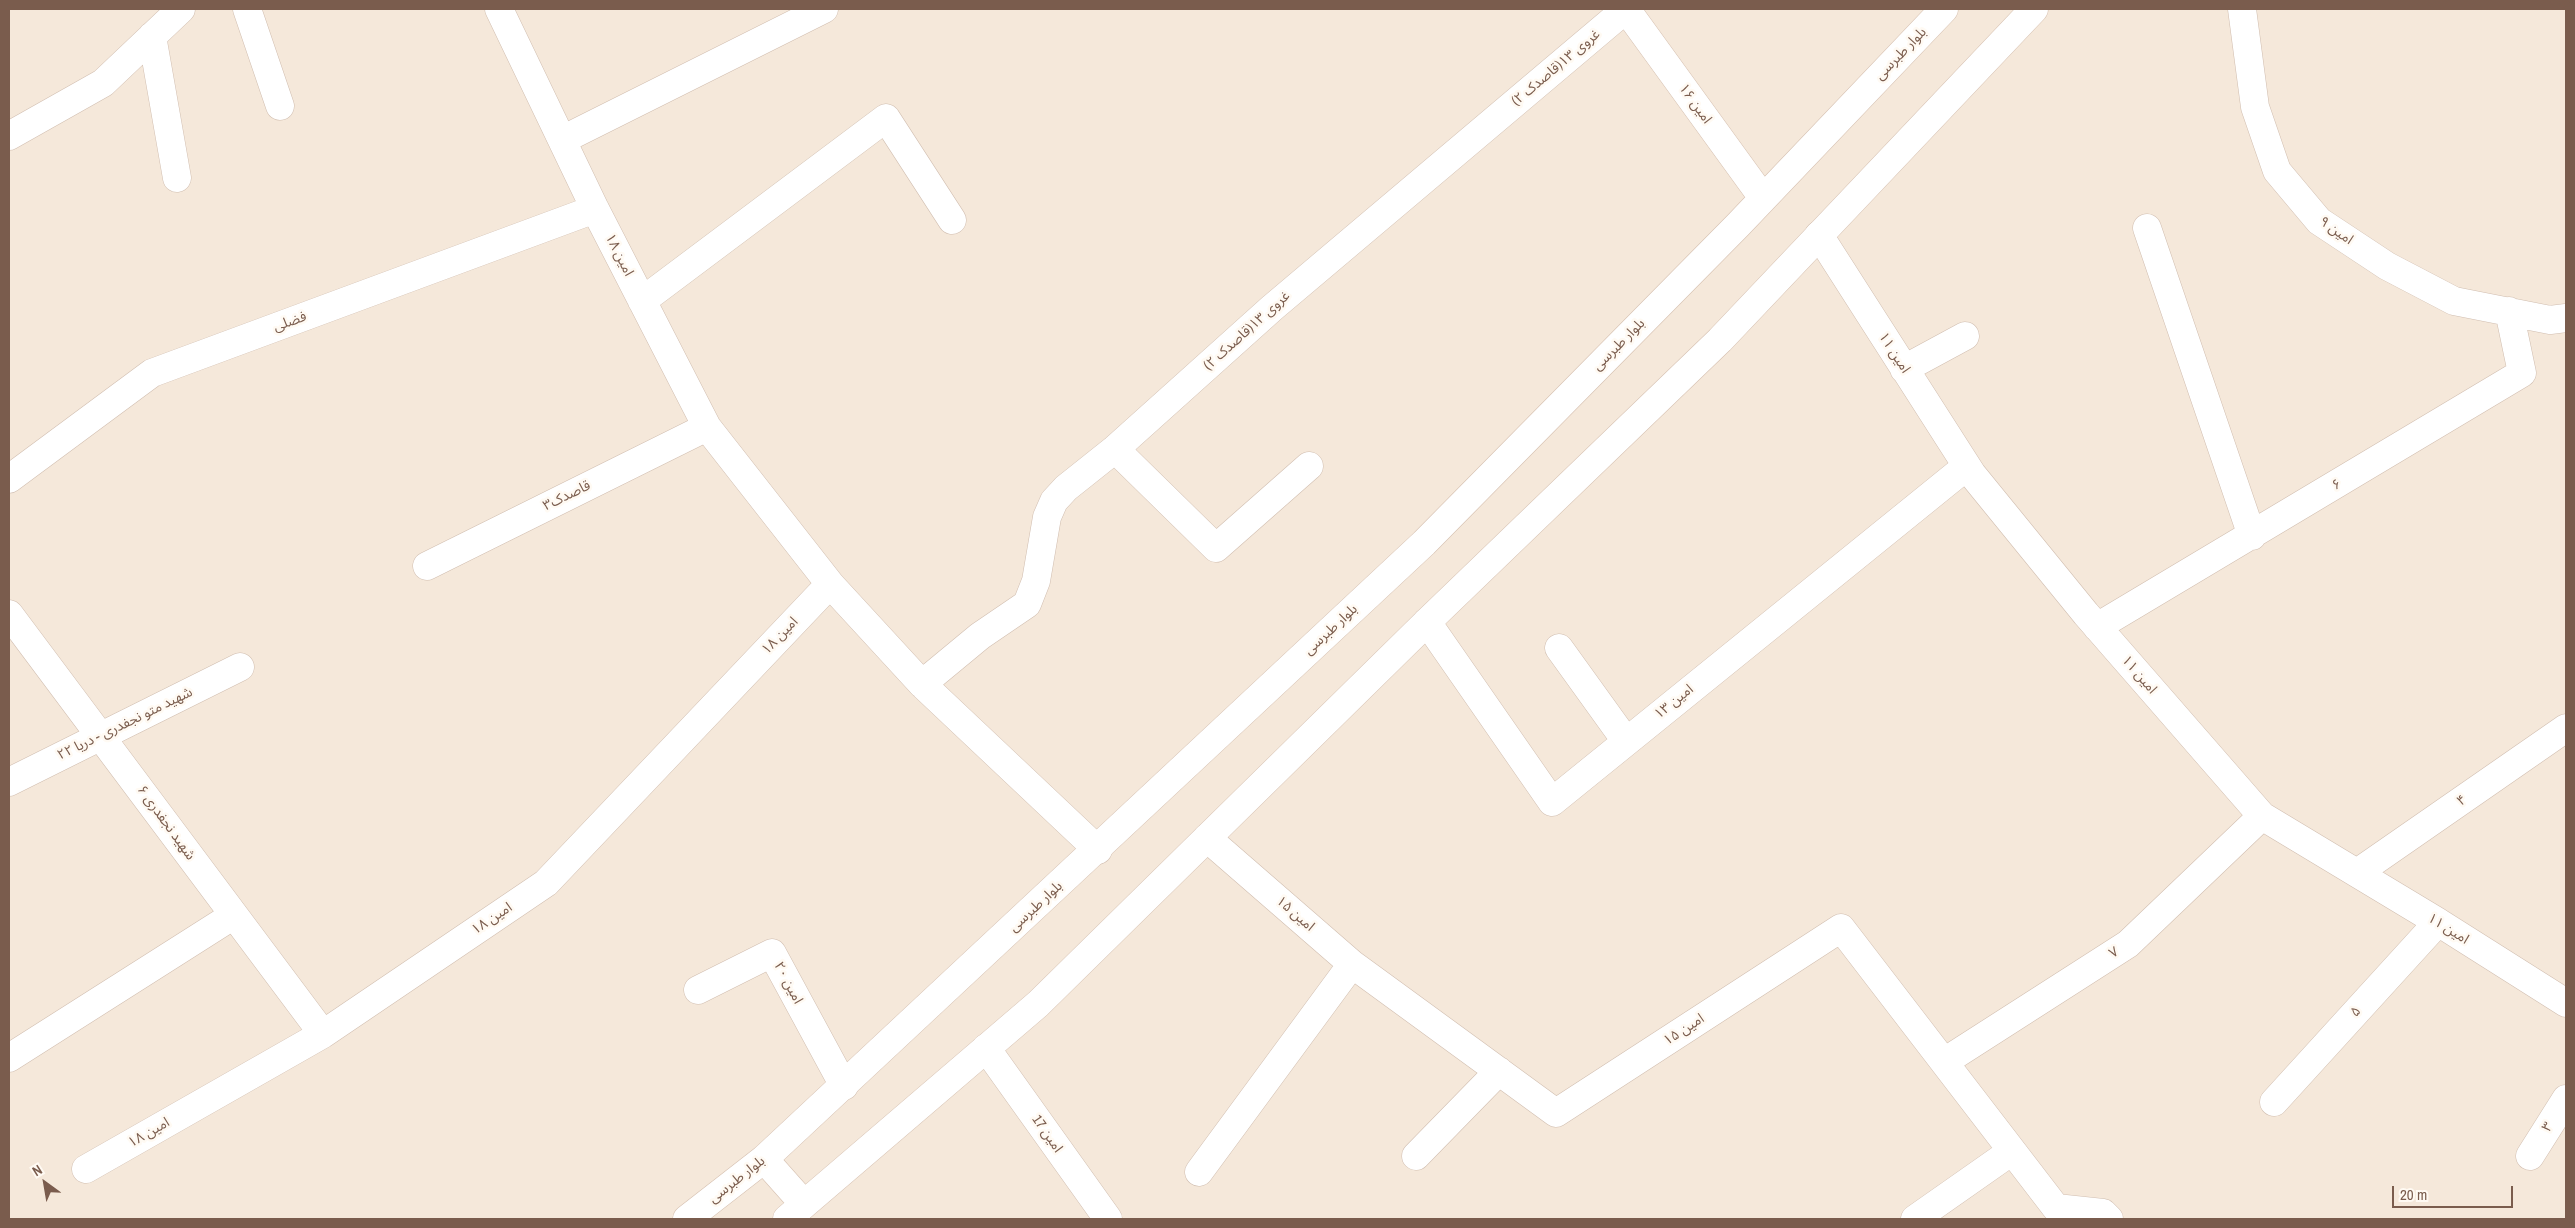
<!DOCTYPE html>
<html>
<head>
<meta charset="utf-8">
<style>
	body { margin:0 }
	#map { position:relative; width:2575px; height:1228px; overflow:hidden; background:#fdf6ec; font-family:"Archivo Narrow",sans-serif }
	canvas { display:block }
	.frame { position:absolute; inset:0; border:10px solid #7a5c4d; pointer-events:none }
	.north { position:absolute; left:20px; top:1158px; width:50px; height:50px; -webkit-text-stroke:4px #fffaf3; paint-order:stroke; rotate:328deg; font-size:14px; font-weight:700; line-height:20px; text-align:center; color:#7a5c4d }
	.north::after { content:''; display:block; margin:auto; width:18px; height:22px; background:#7a5c4d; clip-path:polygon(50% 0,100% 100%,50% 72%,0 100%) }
	.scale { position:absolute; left:2392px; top:1186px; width:121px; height:22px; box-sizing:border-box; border:2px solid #7a5c4d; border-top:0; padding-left:6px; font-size:15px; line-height:18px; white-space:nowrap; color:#7a5c4d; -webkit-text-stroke:4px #fffaf3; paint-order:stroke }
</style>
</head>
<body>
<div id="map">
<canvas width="2575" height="1228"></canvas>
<div class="frame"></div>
<div class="north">N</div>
<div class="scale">20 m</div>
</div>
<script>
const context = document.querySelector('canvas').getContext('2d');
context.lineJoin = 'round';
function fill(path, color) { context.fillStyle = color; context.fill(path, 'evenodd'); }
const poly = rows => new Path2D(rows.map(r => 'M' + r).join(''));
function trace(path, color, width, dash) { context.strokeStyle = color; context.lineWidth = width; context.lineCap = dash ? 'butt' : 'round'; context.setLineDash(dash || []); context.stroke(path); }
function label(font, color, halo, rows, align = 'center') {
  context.font = font + ' "Archivo Narrow","Noto Sans Arabic",sans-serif'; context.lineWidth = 5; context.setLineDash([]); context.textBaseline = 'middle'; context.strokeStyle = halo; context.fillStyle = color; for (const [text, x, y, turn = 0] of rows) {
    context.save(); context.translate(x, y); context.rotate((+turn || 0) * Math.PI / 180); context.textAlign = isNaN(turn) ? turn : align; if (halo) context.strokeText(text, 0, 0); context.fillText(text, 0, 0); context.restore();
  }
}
const residential = poly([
	[9,9,2566,9,2566,1219,9,1219]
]);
const street = poly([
	[247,9,280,106],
	[499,9,595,209,707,427,830,584,922,684,1098,850],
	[2242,9,2255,107,2277,171,2319,221,2387,266,2454,301,2550,320,2566,318],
	[152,36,177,178],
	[9,136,103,83,181,9],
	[562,140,824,9],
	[2147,228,2252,536],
	[1819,235,1972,474,2086,614,2262,816,2438,922,2566,1003],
	[642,301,886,118,952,220],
	[1904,369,1965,336],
	[1115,449,1216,548,1309,466],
	[9,479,152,373,595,209],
	[427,566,707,427],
	[9,614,323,1034],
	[1427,622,1552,802,1967,466],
	[2097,627,2522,373,2509,311],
	[1559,648,1626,741],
	[922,684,980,636,1027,604,1036,581,1047,517,1054,501,1066,488,1115,449,1272,308,1626,9],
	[9,782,240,667],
	[1207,838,1352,964,1556,1113,1841,928,2056,1208,2103,1213,2109,1219],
	[2357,873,2566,728],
	[698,990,772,953,844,1086],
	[986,1048,1108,1219],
	[9,1058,234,915],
	[1944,1062,2128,944,2262,816],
	[2274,1102,2438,922],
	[1416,1156,1499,1071],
	[2530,1156,2566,1099],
	[86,1169,323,1034,546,883,830,584],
	[1199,1172,1352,964],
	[1915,1219,2012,1151]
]);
const secondary = poly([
	[1626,9,1763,198],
	[764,1159,804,1204],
	[687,1219,764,1159,1424,543,1738,225,1944,9],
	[787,1219,1038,1004,1427,622,1720,340,2034,9]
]);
const streetNames = [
	["بلوار طبرسی",1901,54,-46],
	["غروی ۱۳(قاصدک ۲)",1556,68,-40],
	["امین ۱۶",1695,104,54],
	["امین ۹",2336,231,35],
	["امین ۱۸",619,255,63],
	["فضلی",290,322,-20],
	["غروی ۱۳(قاصدک ۲)",1247,331,-42],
	["بلوار طبرسی",1619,345,-45],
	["امین ۱۱",1894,353,57],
	["۶",2337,485,-32],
	["قاصدک۳",567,496,-26],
	["بلوار طبرسی",1331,630,-43],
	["امین ۱۸",780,636,-46],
	["امین ۱۱",2139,675,49],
	["امین ۱۳",1674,702,-39],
	["شهید متو نجفدری - دریا ۲۲",125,724,-26],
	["۴",2462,801,-35],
	["شهید نجفدری ۶",166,823,54],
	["بلوار طبرسی",1036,907,-43],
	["امین ۱۵",1295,914,41],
	["امین ۱۸",492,919,-34],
	["امین ۱۱",2448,929,32],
	["۷",2114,953,-33],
	["امین ۲۰",788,983,62],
	["۵",2356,1012,-48],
	["امین ۱۵",1684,1030,-33],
	["۳",2548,1127,-58],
	["امین ۱۸",149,1133,-30],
	["امین 17",1047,1134,55],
	["بلوار طبرسی",737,1180,-38]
];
fill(residential, '#f5e8da');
trace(street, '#d1beb0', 29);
trace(secondary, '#d6c0b0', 29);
trace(street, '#fff', 28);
trace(secondary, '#fff', 28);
label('14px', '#7a5c4d', '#fffaf3', streetNames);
</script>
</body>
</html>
